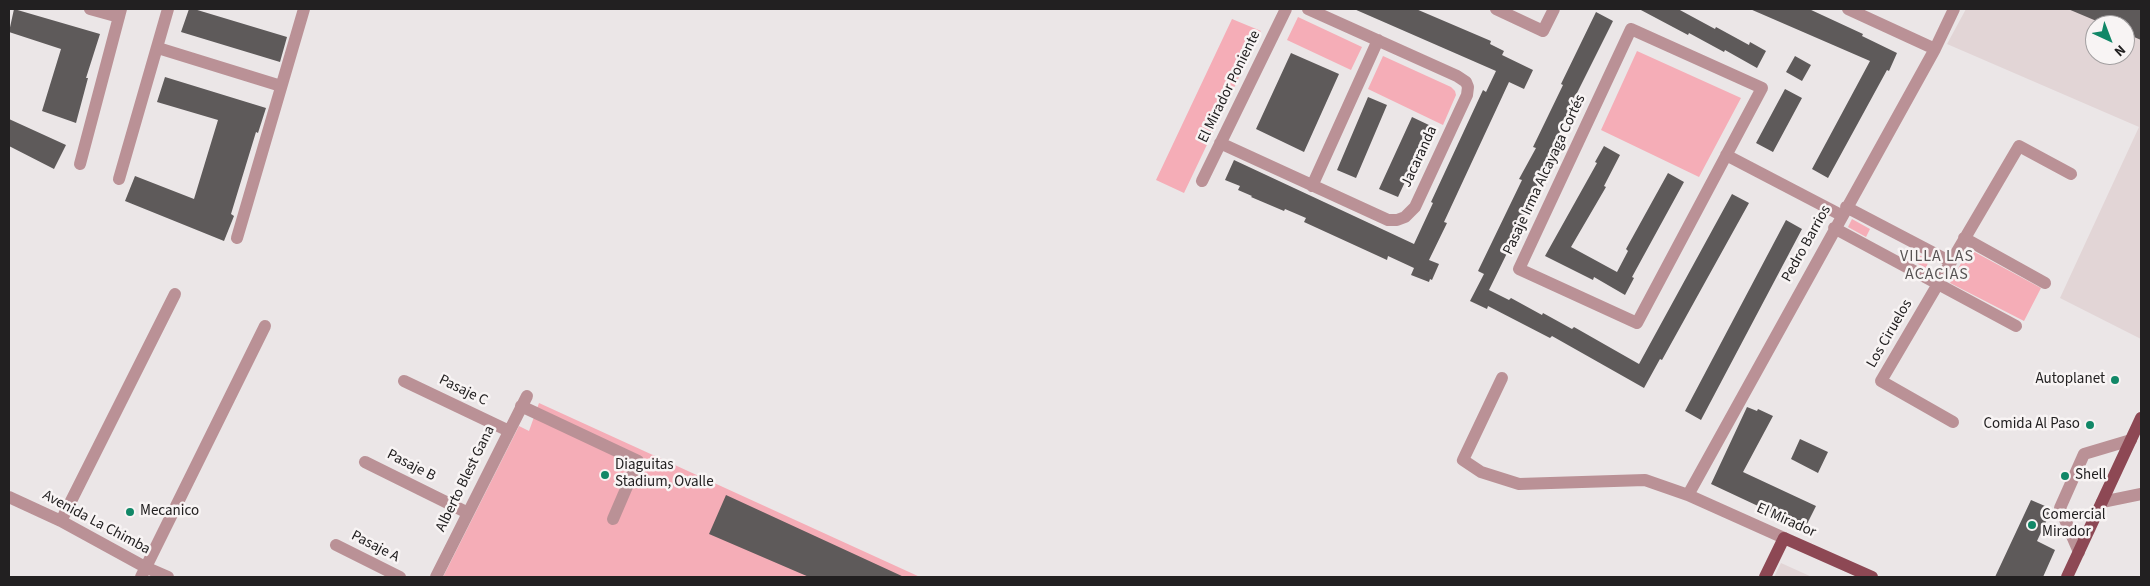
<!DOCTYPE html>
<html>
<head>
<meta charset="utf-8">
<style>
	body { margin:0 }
	#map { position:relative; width:2150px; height:586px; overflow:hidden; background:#ebe6e7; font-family:"Source Sans 3",sans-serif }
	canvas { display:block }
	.frame { position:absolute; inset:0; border:10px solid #222021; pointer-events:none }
	.north { position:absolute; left:2085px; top:15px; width:50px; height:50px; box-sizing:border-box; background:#f8f4f4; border:1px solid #a29fa0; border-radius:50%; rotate:137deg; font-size:14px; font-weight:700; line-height:20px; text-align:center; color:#222021 }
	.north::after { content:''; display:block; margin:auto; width:18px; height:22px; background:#118767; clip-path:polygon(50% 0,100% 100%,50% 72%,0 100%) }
</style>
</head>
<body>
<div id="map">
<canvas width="2150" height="586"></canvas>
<div class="frame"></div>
<div class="north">N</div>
</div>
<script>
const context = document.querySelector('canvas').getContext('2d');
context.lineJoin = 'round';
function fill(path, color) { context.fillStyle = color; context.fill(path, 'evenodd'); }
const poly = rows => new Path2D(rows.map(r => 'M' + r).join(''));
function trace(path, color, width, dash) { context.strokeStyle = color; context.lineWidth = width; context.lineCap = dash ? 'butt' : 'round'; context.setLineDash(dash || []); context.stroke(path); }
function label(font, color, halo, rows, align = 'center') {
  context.font = font + ' "Source Sans 3",sans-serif'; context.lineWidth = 5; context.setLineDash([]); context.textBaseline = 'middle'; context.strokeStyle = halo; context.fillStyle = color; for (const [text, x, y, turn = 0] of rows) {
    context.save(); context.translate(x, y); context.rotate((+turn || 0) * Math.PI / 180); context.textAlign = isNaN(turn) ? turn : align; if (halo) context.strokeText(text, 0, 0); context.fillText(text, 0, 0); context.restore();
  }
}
const built = poly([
	[1966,9,2141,9,2141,339,2060,298,2139,127,1947,44],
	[2095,25,2125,25,2125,55,2095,55],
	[1781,563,1812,577,1774,577]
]);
const green = poly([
	[1298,17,1362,47,1351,70,1287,40],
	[1232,19,1261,31,1184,193,1156,180],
	[1637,51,1741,98,1699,177,1601,130],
	[1383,56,1451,87,1455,91,1456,95,1443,125,1368,89],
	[1852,219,1870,229,1866,237,1848,227],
	[1969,249,2041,288,2024,321,1950,283],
	[1908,250,1929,260,1926,268,1904,257],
	[539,403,920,577,443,577,519,426,529,431]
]);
const building = poly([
	[14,9,100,34,86,78,88,78,76,123,42,111,61,49,9,32],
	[189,9,194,9,287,37,280,62,181,32],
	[1354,9,1416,9,1491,41,1490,44,1504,51,1502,55,1533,70,1524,89,1509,82,1444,222,1447,223,1429,260,1439,264,1432,280,1430,279,1429,282,1411,275,1414,268,1388,256,1387,260,1304,222,1306,218,1285,209,1284,211,1251,197,1252,196,1238,190,1240,186,1225,180,1234,160,1414,244,1433,203,1431,202,1483,90,1486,92,1496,71],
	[1639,9,1678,9,1715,29,1716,27,1749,45,1750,42,1766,51,1757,68,1725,50,1724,52,1689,33,1688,35],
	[1750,9,1809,9,1863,34,1862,36,1897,53,1889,71,1887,70,1828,178,1812,169,1870,61],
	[2068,9,2141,9,2141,40,2125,33,2125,25,2106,25],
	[1596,12,1613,21,1570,107,1572,108,1557,138,1558,139,1542,170,1545,171,1528,202,1531,204,1489,290,1509,300,1511,298,1542,315,1543,313,1572,329,1574,327,1639,364,1732,194,1749,203,1662,360,1660,359,1644,388,1552,336,1550,338,1488,306,1487,309,1470,301,1484,274,1478,271,1522,180,1519,179,1536,148,1533,147,1563,85,1561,84],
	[1291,53,1339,74,1304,152,1256,129],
	[1795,56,1811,65,1802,81,1786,72],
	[165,77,266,108,258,133,256,132,231,214,234,216,224,241,125,201,135,176,194,199,218,120,157,102],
	[1785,89,1802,98,1773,152,1756,143],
	[1368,97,1387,105,1356,178,1337,170],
	[1412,117,1431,126,1398,197,1379,189],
	[9,119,66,145,54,169,9,146],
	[1604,146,1620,155,1604,186,1606,187,1571,247,1617,272,1628,251,1626,249,1668,173,1684,182,1632,277,1634,278,1625,295,1594,277,1593,280,1545,256,1597,163,1595,162],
	[1786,220,1802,229,1701,420,1685,411],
	[1747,407,1757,411,1758,409,1773,416,1743,472,1816,506,1805,528,1711,484],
	[1800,439,1828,452,1818,473,1791,459],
	[726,495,904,577,809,577,709,534],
	[2031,500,2052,509,2037,541,2055,550,2043,577,1995,577]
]);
const minor = poly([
	[90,9,119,17],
	[1496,9,1543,31,1554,9],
	[1848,9,1935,49],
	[1631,29,1762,88,1637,323,1519,269,1631,29],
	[158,48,281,86],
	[1220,143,1388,220,1397,220,1405,217,1415,207,1467,95,1468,87,1466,82,1457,76,1308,9],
	[1726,155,1841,215],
	[80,164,121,9],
	[119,179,168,9],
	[1202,181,1286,9],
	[1312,186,1378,40],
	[1846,207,1951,262],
	[1834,228,2016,326],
	[237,238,304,9],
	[1964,238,2045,283],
	[1502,378,1463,460,1481,472,1519,484,1645,480,1688,495,1784,538],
	[404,381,509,431],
	[521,406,638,461,613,519],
	[1953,422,1881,381,2019,146,2071,174],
	[365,462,468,513],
	[1688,495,1935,49,1954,9],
	[9,497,61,521,145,567,168,577],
	[2102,502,2141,494],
	[61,521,175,294],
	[336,545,400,577],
	[2079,552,2060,508,2084,454,2131,440],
	[141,577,265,326],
	[436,577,527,396]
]);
const major = poly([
	[1765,577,1784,538,1872,577],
	[2067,577,2141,418]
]);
const markers = [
	[2115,380,5,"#118767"],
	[2090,425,5,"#118767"],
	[605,475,5,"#118767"],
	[2065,476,5,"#118767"],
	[130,512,5,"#118767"],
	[2032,525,5,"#118767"]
];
const streetNames = [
	["El Mirador Poniente",1230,87,-64],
	["Jacaranda",1420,157,-65],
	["Pasaje Irma Alcayaga Cortés",1545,175,-65],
	["Pedro Barrios",1807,244,-61],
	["Los Ciruelos",1890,334,-60],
	["Pasaje C",463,391,26],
	["Pasaje B",411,466,27],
	["Alberto Blest Gana",466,479,-64],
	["El Mirador",1786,521,24],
	["Avenida La Chimba",96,523,28],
	["Pasaje A",375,547,27]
];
const poiNames = [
	["Autoplanet",2105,380,"right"],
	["Comida Al Paso",2080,425,"right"],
	["Diaguitas",615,466],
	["Stadium, Ovalle",615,483],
	["Shell",2075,476],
	["Mecanico",140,512],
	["Comercial",2042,516],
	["Mirador",2042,533]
];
const neighbourhoodNames = [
	["VILLA LAS",1937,257],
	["ACACIAS",1937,275]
];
fill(built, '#e2d5d6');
fill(green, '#f5adb7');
fill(building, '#5e5a5a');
trace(minor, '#ba9196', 12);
trace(major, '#8d4854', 12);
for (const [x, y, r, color] of markers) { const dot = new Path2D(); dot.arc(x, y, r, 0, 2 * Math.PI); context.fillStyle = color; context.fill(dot); trace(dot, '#f8f4f4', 2); }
label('15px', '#222021', '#f8f4f4', streetNames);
label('15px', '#222021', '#f8f4f4', poiNames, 'left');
context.letterSpacing = '1px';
label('16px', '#575353', '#f8f4f4', neighbourhoodNames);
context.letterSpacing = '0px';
</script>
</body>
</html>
